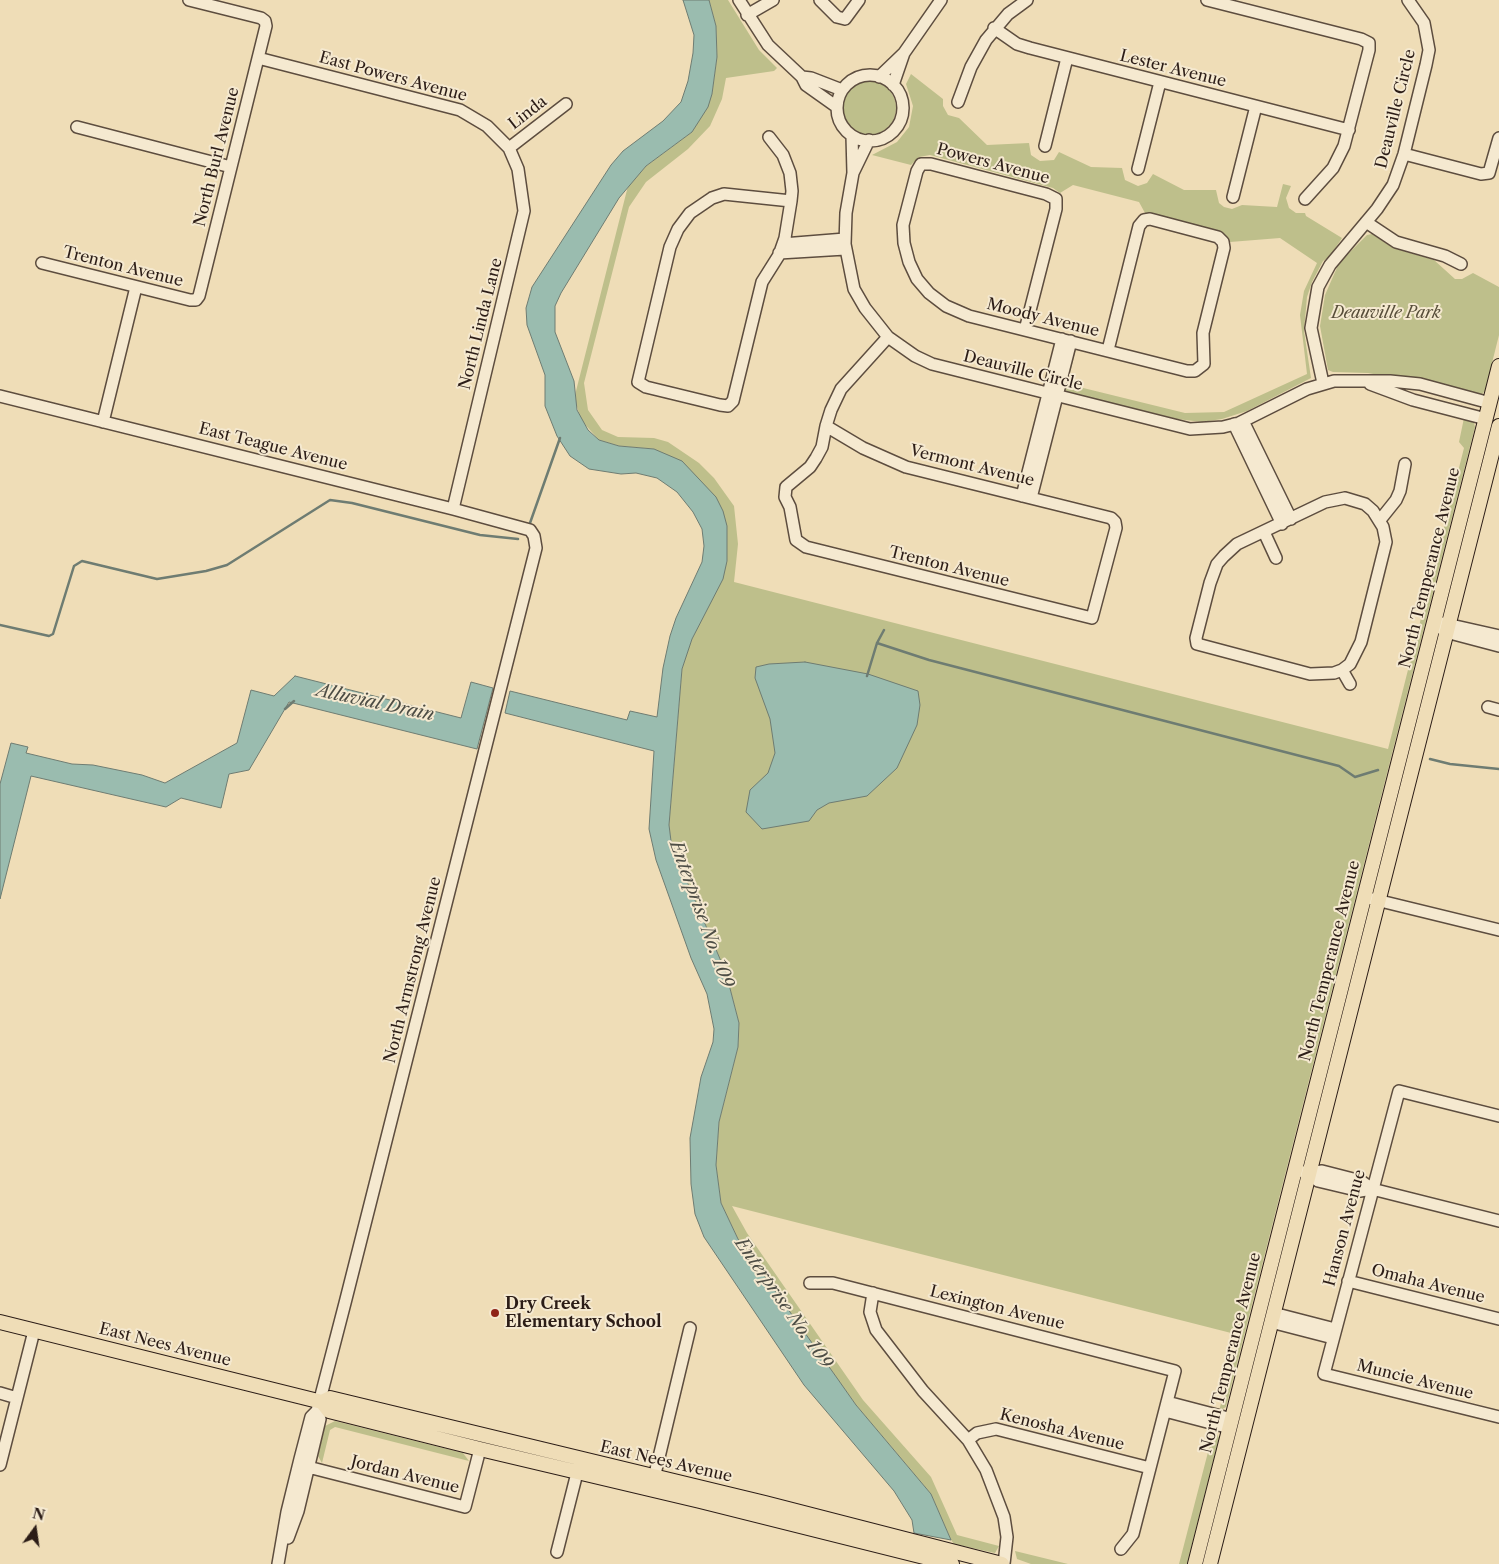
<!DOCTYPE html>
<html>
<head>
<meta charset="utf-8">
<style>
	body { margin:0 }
	#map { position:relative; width:1499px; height:1564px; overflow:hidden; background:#efddb7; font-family:"Libre Caslon Text",serif }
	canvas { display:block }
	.north { position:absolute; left:10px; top:1504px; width:50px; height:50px; -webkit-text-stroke:4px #f5e9d0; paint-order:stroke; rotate:14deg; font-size:14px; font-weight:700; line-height:20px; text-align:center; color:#2c1d17 }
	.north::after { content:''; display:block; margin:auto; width:18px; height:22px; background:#2c1d17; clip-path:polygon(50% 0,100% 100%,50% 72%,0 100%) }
</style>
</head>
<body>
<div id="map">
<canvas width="1499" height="1564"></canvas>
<div class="north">N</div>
</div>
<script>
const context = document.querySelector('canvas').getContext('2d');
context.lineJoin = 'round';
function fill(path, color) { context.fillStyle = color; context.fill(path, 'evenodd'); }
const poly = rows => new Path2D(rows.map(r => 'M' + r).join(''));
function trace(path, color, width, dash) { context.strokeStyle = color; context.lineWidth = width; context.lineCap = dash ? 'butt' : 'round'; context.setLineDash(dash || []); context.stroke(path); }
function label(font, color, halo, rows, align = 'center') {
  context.font = font + ' "Libre Caslon Text",serif'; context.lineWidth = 4; context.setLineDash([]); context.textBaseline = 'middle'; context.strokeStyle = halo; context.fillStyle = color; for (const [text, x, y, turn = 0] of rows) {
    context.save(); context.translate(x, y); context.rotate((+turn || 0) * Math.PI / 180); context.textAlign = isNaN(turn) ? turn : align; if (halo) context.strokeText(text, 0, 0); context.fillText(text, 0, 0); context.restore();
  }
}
const green = poly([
	[709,0,728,0,759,50,777,68,774,71,726,78,722,99,710,126,688,149,646,182,629,207,584,383,588,410,602,430,618,437,654,438,668,442,699,463,714,478,734,506,738,544,734,582,1388,749,1464,448,1459,442,1464,418,1474,423,1475,427,1226,1407,1219,1411,1239,1335,732,1206,747,1233,863,1400,931,1477,957,1535,999,1546,995,1553,954,1544,951,1540,931,1494,856,1405,738,1239,721,1203,716,1165,719,1122,738,1047,739,1023,726,973,677,858,671,841,669,825,682,669,686,652,727,561,727,526,654,449,619,446,599,440,581,420,575,400,576,391,628,186,646,166,692,132,712,94,717,57,716,26],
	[911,74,943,99,943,106,948,115,959,118,987,145,1029,143,1031,155,1040,161,1054,160,1059,152,1091,167,1122,168,1125,180,1138,186,1147,183,1153,174,1184,190,1216,190,1219,203,1224,207,1232,209,1242,205,1277,207,1283,184,1291,186,1286,198,1289,208,1296,213,1305,213,1306,216,1342,238,1330,256,1323,261,1312,282,1307,297,1304,331,1311,378,1247,411,1222,419,1202,422,1177,419,1067,392,1064,387,1073,351,1076,349,1067,384,1185,413,1224,412,1307,374,1300,315,1304,291,1317,263,1280,238,1230,242,1226,236,1219,231,1145,213,1139,202,1073,185,1060,193,1053,188,930,155,919,157,911,165,872,155,897,142,909,127,913,106,906,84],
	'842 108a27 27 0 1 1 54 0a27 27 0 1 1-54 0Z',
	[1372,234,1393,248,1434,260,1455,279,1462,279,1473,273,1499,287,1499,335,1485,391,1482,394,1368,373,1333,372,1328,370,1320,326,1325,295,1339,263,1367,235],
	[335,1421,463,1453,469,1461,335,1427,330,1430,322,1463,318,1456,325,1426],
	[1214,1429,1219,1438,1187,1564,1179,1564],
	[1015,1551,1068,1564,1031,1564,1017,1559]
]);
const water = poly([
	[683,0,709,0,716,26,717,57,712,94,708,107,692,132,646,166,619,198,561,293,555,306,555,332,574,381,577,410,588,430,599,440,619,446,654,449,682,461,716,497,723,511,727,526,727,561,723,579,692,639,682,669,669,825,671,841,677,858,726,973,739,1023,738,1047,719,1122,716,1165,721,1203,738,1239,837,1378,856,1405,931,1494,951,1540,914,1533,912,1520,894,1491,804,1385,704,1237,695,1214,691,1184,690,1138,701,1077,713,1042,714,1029,707,994,691,958,656,860,649,829,654,751,505,713,510,691,627,720,630,711,657,717,663,668,670,636,676,618,702,562,704,546,702,529,693,512,677,492,657,478,636,473,621,474,589,469,570,456,557,436,545,406,545,375,527,325,526,308,532,287,611,165,623,151,663,121,681,102,688,81,693,53,694,35,683,0],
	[805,662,868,674,918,691,920,705,917,725,897,768,867,796,829,803,817,810,809,821,762,829,746,812,750,790,768,773,775,753,770,719,755,678,756,667,769,664,805,662],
	[295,676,461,718,471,682,493,688,477,749,289,702,249,770,229,774,221,808,181,798,166,807,31,776,0,899,0,784,11,743,28,747,26,753,72,764,93,765,142,775,165,783,237,743,251,690,274,696,295,676]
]);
const stream = poly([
	[530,523,560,438],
	[0,625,49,636,53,634,74,566,82,561,157,579,206,571,227,565,330,500,352,503,480,535,518,539],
	[877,643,929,660,1339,766,1355,777,1378,770],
	[867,676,877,643,884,630],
	[285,709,294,701],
	[1430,759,1450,764,1499,769]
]);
const minor = poly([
	[739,0,768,45,802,77,806,85,837,107],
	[820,0,837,17,845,19,859,0],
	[1207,0,1361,39,1369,43,1369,50,1344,146,1333,168,1305,199],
	[747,15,773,0],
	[994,28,1017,44,1030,48,1349,130],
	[258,58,460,110,487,126,509,148,518,169,524,211,453,509],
	'837 108a33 33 0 1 1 66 0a33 33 0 1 1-66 0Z',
	[802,77,811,78,842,90],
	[879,77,904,53,941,0],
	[893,85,904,53],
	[958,102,971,67,986,40,1008,14,1027,0],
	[77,127,231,167],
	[852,136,853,173,846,213,845,244,854,289,865,308,888,337,915,356,932,364,1190,429,1223,427,1239,423,1307,389,1334,381,1390,381,1420,384,1490,403],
	[769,137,783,155,790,173,792,191,791,201,785,238,779,255,762,282,733,401,728,406,720,405,646,387,638,382,670,247,678,229,690,213,712,198,724,194,791,201],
	[1045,146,1067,58],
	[509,148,566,104],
	[1404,154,1481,174,1489,173,1499,138],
	[1138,169,1160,82],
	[853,173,869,140],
	[1233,197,1256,106],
	[1366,222,1396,242,1445,256,1461,264],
	[783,244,845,239],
	[779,253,845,249],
	[42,263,190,300,196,300,199,296,266,26,265,21,261,18,189,0],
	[1025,330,1056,209,1056,199,1046,194,931,164,921,164,917,171,903,225,904,243,909,262,917,279,929,293,946,306,969,316,1187,371,1195,371,1204,364,1203,333,1224,248,1223,242,1218,237,1150,219,1144,220,1139,226,1108,350],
	[1323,383,1311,328,1318,287,1330,265,1377,209,1393,185,1404,154,1426,65,1429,50,1424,23,1408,0],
	[1370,384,1413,400,1486,419],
	[0,396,453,509,530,530,534,536,536,548,345,1303,317,1411,311,1417,300,1459,287,1512,278,1564],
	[1243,421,1291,519],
	[103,422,136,287],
	[1234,424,1282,524],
	[826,426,863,448,906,467,1111,518,1115,522,1116,528,1092,618,806,547,796,540,790,507,785,497,786,487,810,467,816,458,822,447,826,426,831,410,841,389,888,337],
	[1022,496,1062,339],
	[1031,498,1071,341],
	[1345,498,1365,504,1373,511,1383,527,1386,542,1361,642,1350,664,1342,670,1334,673,1310,674,1197,644,1196,638,1210,583,1217,564,1224,556,1237,544,1325,502,1345,498],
	[1380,520,1396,500,1400,491,1405,464],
	[1264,532,1276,558],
	[1434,623,1446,632,1499,646],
	[1442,623,1499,636],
	[1342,670,1350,684],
	[1488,707,1499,710],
	[1364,897,1499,930],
	[1499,1116,1399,1091,1324,1374,1499,1417],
	[1295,1170,1308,1173,1322,1171,1361,1181,1372,1189,1499,1221],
	[1308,1173,1318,1181,1360,1191,1372,1189],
	[1348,1281,1499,1319],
	[810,1283,833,1283,1175,1371,1133,1534,1121,1549],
	[873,1293,870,1312,876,1330,923,1391,968,1440,986,1470,1004,1517,1007,1537,1004,1564],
	[1273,1313,1335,1329],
	[1271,1322,1333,1338],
	[0,1393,17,1398],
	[1167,1402,1232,1419],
	[1165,1411,1230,1428],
	[968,1440,977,1433,996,1429,1150,1468],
	[0,1465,34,1331],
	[308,1467,465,1507,480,1449],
	[654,1478,690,1328],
	[288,1538,298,1511,320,1419,317,1411],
	[557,1552,577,1473]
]);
const major = poly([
	[0,1322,322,1402,329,1411,480,1449,700,1501,952,1564],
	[322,1402,330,1398,765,1503,1002,1564],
	[1195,1564,1499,366],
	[1210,1564,1499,426]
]);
const markers = [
	[495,1313,5,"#8f2418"]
];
const streetNames = [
	["Lester Avenue",1173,69,14],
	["East Powers Avenue",393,77,15],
	["Deauville Circle",1396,109,-76],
	["Linda",528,113,-38],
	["North Burl Avenue",217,157,-76],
	["Powers Avenue",993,164,15],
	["Trenton Avenue",123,267,14],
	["Moody Avenue",1043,318,14],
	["North Linda Lane",481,324,-76],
	["Deauville Circle",1023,371,14],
	["East Teague Avenue",273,447,14],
	["Vermont Avenue",972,466,14],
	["Trenton Avenue",949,567,14],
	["North Temperance Avenue",1430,568,-76],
	["North Temperance Avenue",1330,961,-76],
	["North Armstrong Avenue",413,970,-76],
	["Hanson Avenue",1345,1228,-75],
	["Omaha Avenue",1428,1284,14],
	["Lexington Avenue",997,1308,14],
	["East Nees Avenue",165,1345,14],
	["North Temperance Avenue",1231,1353,-76],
	["Muncie Avenue",1415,1380,14],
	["Kenosha Avenue",1062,1430,14],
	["East Nees Avenue",666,1462,13],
	["Jordan Avenue",405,1475,14]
];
const parkNames = [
	["Deauville Park",1386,313]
];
const poiNames = [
	["Dry Creek",505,1304],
	["Elementary School",505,1322]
];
const waterNames = [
	["Alluvial Drain",375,703,12],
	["Enterprise No. 109",701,914,70],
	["Enterprise No. 109",783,1303,55]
];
fill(green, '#bebf8b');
fill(water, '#9abcaf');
trace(water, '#6e7c72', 1);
trace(stream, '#6e7c72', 2.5);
trace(minor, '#5d4d3f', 14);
trace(major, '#2c1d17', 16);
trace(minor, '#f5e9d0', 11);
trace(major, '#efddb7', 14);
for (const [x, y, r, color] of markers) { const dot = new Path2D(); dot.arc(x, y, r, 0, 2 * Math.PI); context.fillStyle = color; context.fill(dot); trace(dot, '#f5e9d0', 2); }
label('16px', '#2c1d17', '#f5e9d0', streetNames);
label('italic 16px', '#584e3a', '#f5e9d0', parkNames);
label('bold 16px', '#2c1d17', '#f5e9d0', poiNames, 'left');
label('italic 18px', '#4d4d45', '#f5e9d0', waterNames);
</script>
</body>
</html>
